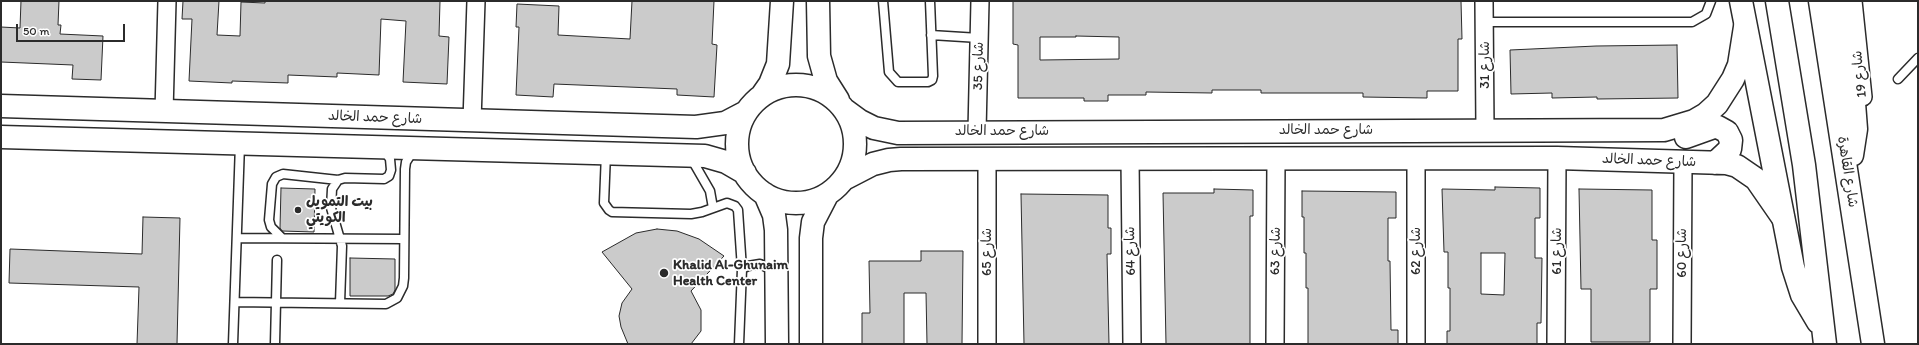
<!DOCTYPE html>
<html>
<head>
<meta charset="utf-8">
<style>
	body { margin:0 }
	#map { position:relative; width:1919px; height:345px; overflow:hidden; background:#fff; font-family:Itim,sans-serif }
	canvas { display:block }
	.frame { position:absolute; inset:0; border:2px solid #2b2b2b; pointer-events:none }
	.scale { position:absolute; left:16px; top:24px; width:109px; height:18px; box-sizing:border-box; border:2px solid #2b2b2b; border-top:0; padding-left:5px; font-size:12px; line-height:14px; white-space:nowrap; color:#2b2b2b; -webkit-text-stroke:3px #fff; paint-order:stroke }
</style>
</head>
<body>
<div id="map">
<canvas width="1919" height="345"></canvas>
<div class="frame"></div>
<div class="scale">50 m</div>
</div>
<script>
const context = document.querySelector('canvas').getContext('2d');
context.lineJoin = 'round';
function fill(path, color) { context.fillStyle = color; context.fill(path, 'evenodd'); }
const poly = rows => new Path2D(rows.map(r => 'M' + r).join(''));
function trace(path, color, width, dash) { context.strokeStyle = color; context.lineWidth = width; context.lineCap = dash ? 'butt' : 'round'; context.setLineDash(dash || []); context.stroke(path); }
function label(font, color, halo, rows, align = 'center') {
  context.font = font + ' Itim,"Playpen Sans Arabic",sans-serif'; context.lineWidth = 3.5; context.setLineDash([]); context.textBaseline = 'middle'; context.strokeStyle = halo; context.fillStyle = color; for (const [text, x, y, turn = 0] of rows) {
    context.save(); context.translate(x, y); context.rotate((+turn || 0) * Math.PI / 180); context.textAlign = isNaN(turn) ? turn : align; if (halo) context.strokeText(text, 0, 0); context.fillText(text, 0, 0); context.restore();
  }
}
const building = poly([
	[21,1,59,1,58,25,61,25,60,34,103,36,101,80,72,79,73,65,1,62,1,27,20,28,21,1],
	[183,1,219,1,217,35,240,36,241,2,265,3,265,1,440,1,439,36,449,37,447,84,403,82,406,21,381,19,379,75,337,73,337,77,288,75,288,83,232,81,232,83,189,81,192,19,182,19,183,1],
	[632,1,714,1,712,44,717,45,714,97,677,95,677,89,554,84,553,97,516,95,519,27,516,27,517,4,559,6,558,35,630,39,632,1],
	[1013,1,1461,1,1462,39,1458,39,1458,91,1427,91,1427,98,1363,97,1363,93,1261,93,1261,90,1212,90,1212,93,1146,92,1146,95,1108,95,1108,101,1084,101,1084,98,1018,98,1018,45,1013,44,1013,1],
	[1076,36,1119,37,1119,59,1040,60,1040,37,1076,37,1076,36],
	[1677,45,1678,98,1597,99,1597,97,1552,98,1552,93,1511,94,1510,50,1596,46,1677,45],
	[1495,187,1540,188,1540,218,1535,218,1535,258,1542,258,1541,323,1537,323,1537,344,1447,344,1447,331,1450,331,1450,288,1448,288,1448,252,1444,252,1442,189,1495,190,1495,187],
	[1481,253,1505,253,1504,295,1481,294,1481,253],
	[281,188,315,189,314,232,282,231,280,228,281,188],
	[1214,189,1253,190,1253,216,1250,216,1250,344,1166,344,1163,193,1214,193,1214,189],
	[1579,189,1652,190,1652,240,1657,240,1657,289,1650,289,1650,342,1591,342,1591,289,1581,289,1579,189],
	[1302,191,1396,192,1396,218,1388,218,1388,261,1390,261,1391,330,1398,330,1398,344,1308,344,1308,288,1306,288,1306,253,1304,253,1304,217,1302,217,1302,191],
	[1021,194,1108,195,1108,228,1111,228,1111,254,1107,254,1109,344,1024,344,1021,194],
	[143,217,180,218,177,344,137,344,139,287,9,283,10,249,142,254,143,217],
	[657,229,677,231,699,239,724,256,691,291,701,310,701,331,691,344,628,344,621,327,619,316,622,303,632,289,602,252,636,233,657,229],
	[921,251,963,251,962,344,927,344,926,293,904,293,904,344,862,344,862,313,870,313,869,261,921,261,921,251],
	[350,258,395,259,395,290,393,294,388,296,350,296,350,258]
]);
const lane = poly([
	[883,1,889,72,898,82,928,82,932,80,933,76,930,1],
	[1484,22,1692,22,1706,14,1711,1],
	[931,35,979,38],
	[1898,79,1918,58],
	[606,153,604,203,609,210,612,212,691,214,702,212,727,203,735,206,738,210,742,269,739,344],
	[691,158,710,191,713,208],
	[338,180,332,189,331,208,342,246,340,303],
	[237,238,404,239],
	[282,238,271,227,269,220,272,184,276,177,283,174,338,180,345,178,384,179,389,176,391,170,390,159,384,150],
	[742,269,748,266,760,264,774,271],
	[235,302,386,304,397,298,403,286,404,278,405,169,406,162,413,151],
	[233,344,240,144],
	[275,344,277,260]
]);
const street = poly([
	[1484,1,1485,130],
	[1853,1,1863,97],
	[164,112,167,1],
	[472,121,476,1],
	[977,131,980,1],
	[1130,159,1132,344],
	[987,344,987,159],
	[1275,344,1276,159],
	[1416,344,1416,158],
	[1556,344,1557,158],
	[1682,344,1683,163]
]);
const secondary = poly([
	[818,1,819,56,826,81,838,100],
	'737 144a59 59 0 1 1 118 0a59 59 0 1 1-118 0Z',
	[763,94,770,84,778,64,782,1],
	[1,106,696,127,725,123,746,112],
	[845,110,860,121,874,128,898,133,1664,130,1694,121,1706,114,1717,104,1733,79,1739,65,1745,27],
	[1,137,705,156,726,162,745,173],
	[1686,137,1714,127,1718,127,1727,132,1731,140,1730,149,1715,163],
	[844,179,873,164,889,160,901,159,1557,158,1726,163,1737,166,1756,179,1783,218],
	[765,194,774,215,776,230,777,344],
	[811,344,811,238,813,222,827,195]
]);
const primary = poly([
	[1741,1,1793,267,1802,295,1818,322],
	[1777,1,1804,165,1825,344],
	[1820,1,1873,344],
	[1837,1,1854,103,1856,129,1852,155]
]);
const markers = [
	[298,210,4,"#2b2b2b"],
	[664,273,5,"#2b2b2b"]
];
const streetNames = [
	["شارع 31",1485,65,-90],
	["شارع 35",979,66,-89],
	["شارع 19",1860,74,-96],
	["شارع حمد الخالد",375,118,2],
	["شارع حمد الخالد",1326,130],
	["شارع حمد الخالد",1002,131],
	["شارع حمد الخالد",1649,161,2],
	["شارع القاهرة",1847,172,81],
	["شارع 64",1131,251,-91],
	["شارع 63",1276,251,-89],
	["شارع 62",1416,251,-90],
	["شارع 61",1557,251,-90],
	["شارع 65",987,252,-90],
	["شارع 60",1682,253,-90]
];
const poiNames = [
	["بيت التمويل",306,202],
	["الكويتي",306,218],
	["Khalid Al-Ghunaim",673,265],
	["Health Center",673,281]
];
fill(building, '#cbcbcb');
trace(building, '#2b2b2b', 1);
trace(lane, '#2b2b2b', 11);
trace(street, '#2b2b2b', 20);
trace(secondary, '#2b2b2b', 25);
trace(primary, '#2b2b2b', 25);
trace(lane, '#fff', 8);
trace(street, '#fff', 17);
trace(secondary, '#fff', 22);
trace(primary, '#fff', 22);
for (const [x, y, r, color] of markers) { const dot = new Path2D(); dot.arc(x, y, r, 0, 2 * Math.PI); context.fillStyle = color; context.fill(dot); trace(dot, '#fff', 1.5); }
label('14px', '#2b2b2b', '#fff', streetNames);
label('bold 14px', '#2b2b2b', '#fff', poiNames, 'left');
</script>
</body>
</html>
